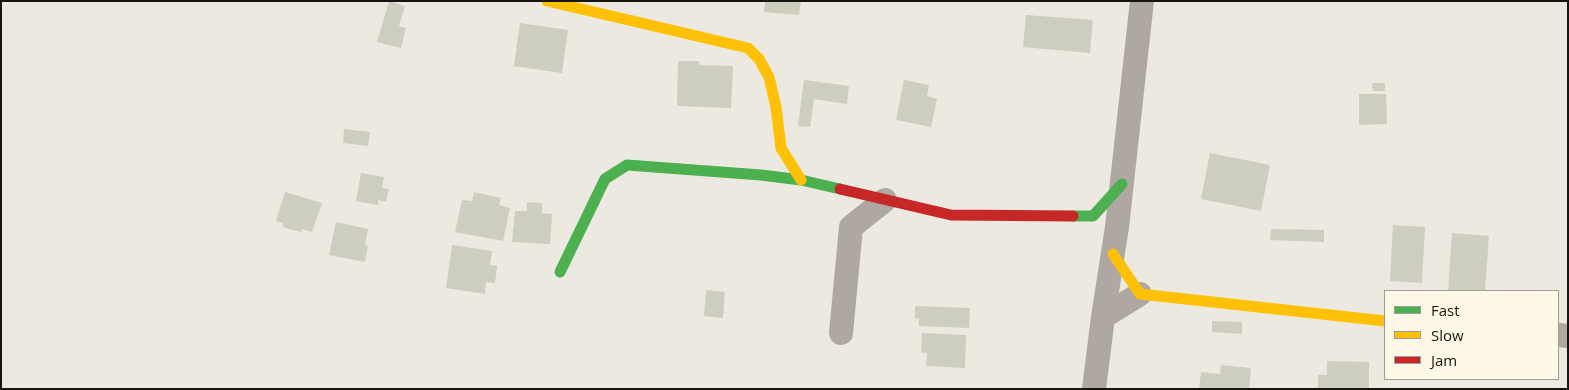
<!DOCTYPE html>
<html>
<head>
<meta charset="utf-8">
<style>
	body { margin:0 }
	#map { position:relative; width:1569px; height:390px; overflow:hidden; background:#ece9e0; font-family:"Open Sans",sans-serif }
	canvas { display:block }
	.frame { position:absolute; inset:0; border:2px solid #17150f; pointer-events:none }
	.legend { position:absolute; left:1384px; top:290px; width:175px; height:90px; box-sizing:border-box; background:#fef8e9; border:1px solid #a29d92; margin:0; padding:6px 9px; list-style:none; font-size:15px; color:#17150f }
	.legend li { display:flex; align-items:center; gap:10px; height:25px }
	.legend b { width:25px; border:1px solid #a29d92 }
</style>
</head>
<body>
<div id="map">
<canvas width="1569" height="390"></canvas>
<div class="frame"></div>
<ul class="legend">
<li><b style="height:6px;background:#4caf50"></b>Fast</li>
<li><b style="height:6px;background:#ffc107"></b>Slow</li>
<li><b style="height:6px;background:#c62828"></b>Jam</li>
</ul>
</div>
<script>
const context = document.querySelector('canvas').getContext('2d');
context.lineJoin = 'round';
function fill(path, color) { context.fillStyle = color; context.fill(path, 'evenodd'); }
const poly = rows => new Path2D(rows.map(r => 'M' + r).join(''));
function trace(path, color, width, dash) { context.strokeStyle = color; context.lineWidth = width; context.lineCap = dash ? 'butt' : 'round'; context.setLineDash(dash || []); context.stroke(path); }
const building = poly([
	[389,1,405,6,399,26,406,28,401,48,377,42],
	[765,1,801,1,799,15,764,12],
	[1026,15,1093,20,1090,53,1023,47],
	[520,23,568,30,562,73,514,66],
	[678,61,699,61,699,65,733,66,731,108,677,106],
	[804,80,849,86,847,104,814,99,810,127,798,126],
	[904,80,929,85,927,96,937,99,931,127,896,120],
	[1372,83,1385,83,1385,91,1373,91],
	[1359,94,1386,94,1387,124,1359,125],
	[344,129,370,132,368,146,343,143],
	[1210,153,1270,165,1261,211,1201,199],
	[361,173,384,177,382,188,389,189,386,202,378,200,378,205,356,201],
	[285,192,322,203,312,232,302,229,301,232,282,227,283,223,276,221],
	[474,192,501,198,499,205,510,208,503,241,455,232,462,200,472,201],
	[527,202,542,203,542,213,552,214,550,244,512,242,515,211,527,211],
	[336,222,368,229,365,245,368,246,365,262,329,255],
	[1393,225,1425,227,1422,283,1390,281],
	[1271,229,1324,230,1324,242,1270,240],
	[1452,233,1489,236,1485,291,1448,291],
	[452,245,492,251,490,265,497,266,495,283,486,282,485,294,446,288],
	[706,290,725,292,723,318,704,316],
	[915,306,970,308,969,328,919,326,919,319,915,318],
	[1212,321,1242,322,1242,334,1212,332],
	[922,333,966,335,965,368,926,366,927,353,921,352],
	[1327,361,1369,362,1369,389,1318,389,1318,375,1327,375],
	[1221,365,1251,368,1249,389,1199,389,1201,372,1220,374]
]);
const street = poly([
	[1103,317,1140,294],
	[841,333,851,227,885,200],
	[1558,335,1568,336],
	[1094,389,1103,317,1117,227,1142,1]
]);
const fast = poly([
	[1073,216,1093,216,1122,184],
	[560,272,605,179,627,165,761,175,801,180,840,189]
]);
const slow = poly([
	[547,1,748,48,759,59,769,77,776,107,781,148,801,180],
	[1113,254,1140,294,1385,321]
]);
const jam = poly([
	[840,189,951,215,1073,216]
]);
fill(building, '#cdcebf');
trace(street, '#afa8a2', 24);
trace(fast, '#4caf50', 11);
trace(slow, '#ffc107', 11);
trace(jam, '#c62828', 11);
</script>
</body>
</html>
